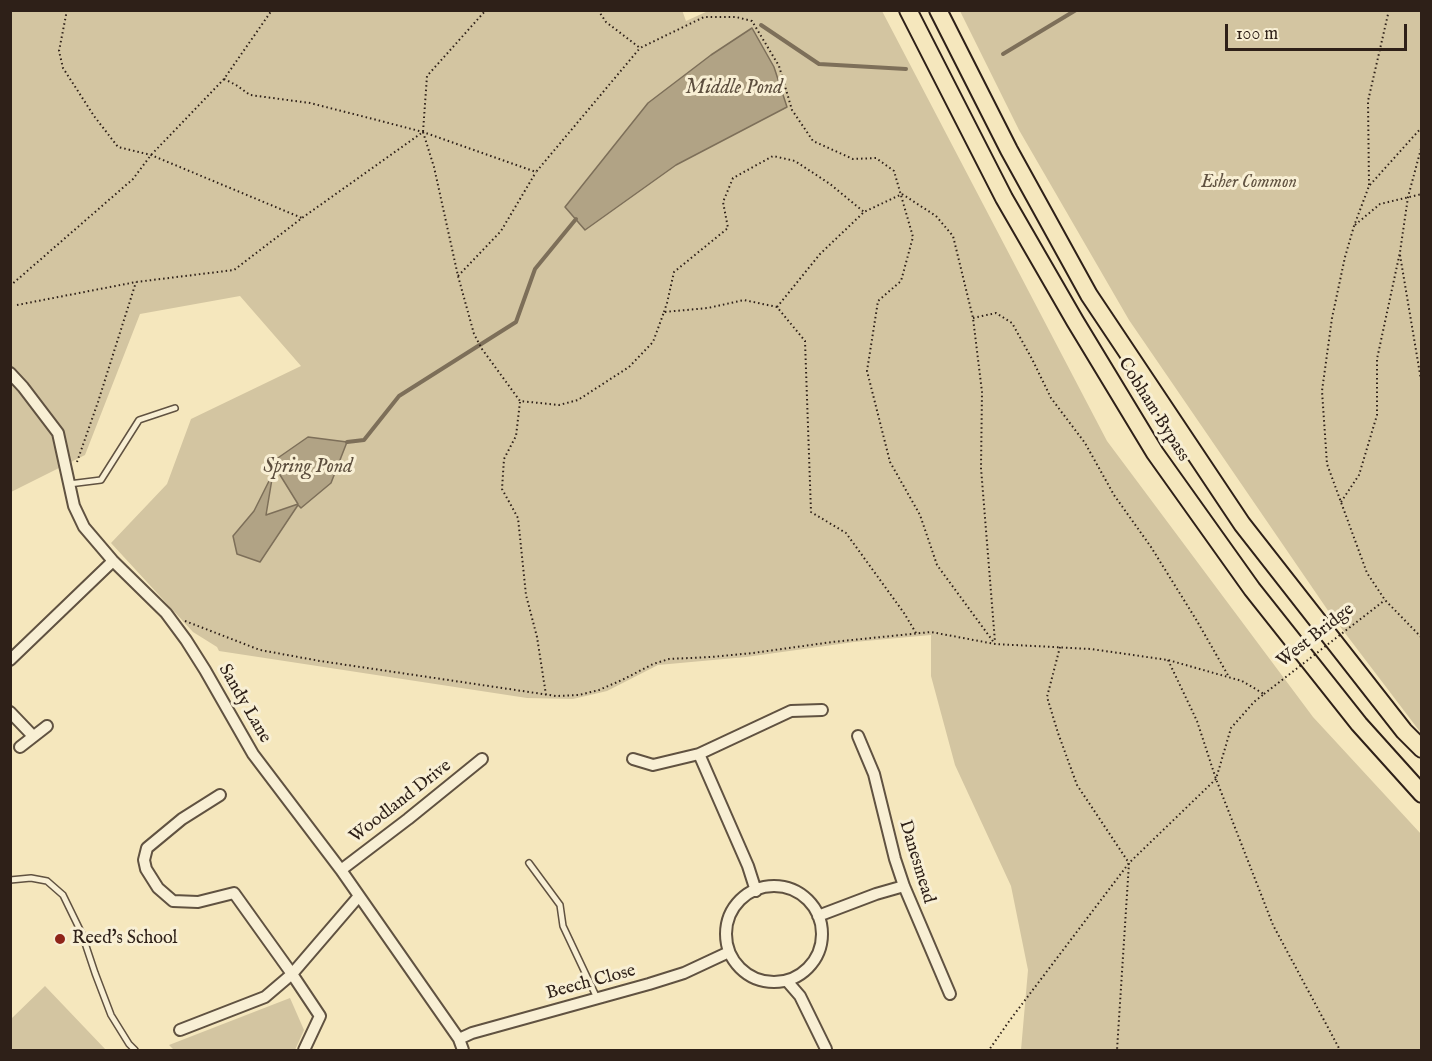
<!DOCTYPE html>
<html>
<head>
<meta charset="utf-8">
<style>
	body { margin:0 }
	#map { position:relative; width:1432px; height:1061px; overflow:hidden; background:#f5e7bd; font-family:"IM FELL English",serif }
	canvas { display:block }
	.frame { position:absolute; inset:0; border:12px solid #2e2018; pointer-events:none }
	.scale { position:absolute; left:1225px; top:24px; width:182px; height:27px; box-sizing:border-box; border:3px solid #2e2018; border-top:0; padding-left:8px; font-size:18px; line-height:21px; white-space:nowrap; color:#2e2018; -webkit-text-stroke:4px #f8efd4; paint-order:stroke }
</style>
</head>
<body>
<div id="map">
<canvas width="1432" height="1061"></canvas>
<div class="frame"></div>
<div class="scale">100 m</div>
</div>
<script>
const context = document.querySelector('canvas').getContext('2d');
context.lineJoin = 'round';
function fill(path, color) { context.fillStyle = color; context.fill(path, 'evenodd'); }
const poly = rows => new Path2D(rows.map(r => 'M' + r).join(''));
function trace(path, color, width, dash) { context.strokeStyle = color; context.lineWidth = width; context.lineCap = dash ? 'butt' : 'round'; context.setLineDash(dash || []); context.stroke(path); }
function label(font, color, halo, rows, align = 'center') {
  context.font = font + ' "IM FELL English",serif'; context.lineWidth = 6; context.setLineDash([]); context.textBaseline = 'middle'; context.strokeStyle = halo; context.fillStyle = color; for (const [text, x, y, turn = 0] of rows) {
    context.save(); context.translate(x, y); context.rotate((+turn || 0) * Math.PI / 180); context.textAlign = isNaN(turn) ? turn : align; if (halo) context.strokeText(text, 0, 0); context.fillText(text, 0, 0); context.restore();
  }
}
const green = poly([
	[682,10,686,21,708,11,882,11,1107,441,1313,717,1421,834,1421,1050,1021,1050,1028,970,1011,886,955,765,931,676,931,635,854,642,746,657,658,665,607,691,573,699,527,698,219,651,217,647,193,632,111,543,167,484,191,419,301,366,240,296,140,314,85,455,11,492,11,11],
	[960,11,1421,11,1421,733,1329,612,1129,320,1019,130],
	[45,986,106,1050,11,1050,11,1019],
	[290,998,304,1030,295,1050,174,1050,169,1045]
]);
const water = poly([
	[752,28,774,67,787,107,676,165,585,230,565,207,648,103,711,55,752,28],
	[308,437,347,442,331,483,301,508,298,505,260,562,237,554,233,536,254,511,273,473,266,515,298,504,272,462,308,437]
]);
const stream = poly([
	[761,25,819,64,906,69],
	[1003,54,1076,10],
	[347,442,364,440,399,396,516,322,535,269,576,219]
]);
const path = poly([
	[67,10,59,51,63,68,94,116,118,147,151,155,302,218],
	[598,10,606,22,640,48,704,17,736,17,752,21,779,66,792,110,813,141,853,159,876,158,894,171,913,237,901,281,878,301,867,371,890,462,920,515,937,565,995,644],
	[224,79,236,85,250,95,310,103,377,120,423,132,536,172,640,48],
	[1422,127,1369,186,1354,226,1345,257,1332,318,1322,391,1327,464,1367,573,1385,600,1422,638],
	[423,132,434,167,458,276,474,334,482,349,520,401,559,405,578,400,629,367,653,342,664,312,708,308,744,300,777,307,805,341,811,512,846,533,904,613,916,633],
	[1369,185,1368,101,1389,10],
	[902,194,936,216,953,236,973,318,982,392,981,468,995,642],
	[1355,225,1380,204,1422,194],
	[1400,255,1422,386],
	[458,276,501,231,536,172],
	[10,286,133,179,151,155,224,79,272,10],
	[17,305,136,282,234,270,302,218,423,132,427,76,486,10],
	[777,307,820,254,864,212,902,194],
	[664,312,667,303,674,272,728,228,723,202,733,178,773,156,795,161,830,184,864,212],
	[973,318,996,313,1012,323,1032,359,1051,398,1085,443,1114,495,1151,547,1197,621,1229,677],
	[520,402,516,436,504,459,502,489,518,518,526,595,537,637,546,695],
	[77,462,98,402,136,282],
	[1341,502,1359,475,1377,415,1377,359,1400,252,1408,197,1422,145],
	[185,621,260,650,320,661,556,696,579,695,599,690,622,680,653,664,669,659,711,657,753,653,832,642,931,632,995,644,1091,649,1168,660,1242,681,1264,694,1254,702,1231,728,1216,779,1129,863,1010,1020,989,1050],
	[1060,647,1047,697,1058,733,1077,785,1129,863,1117,1050],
	[1168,660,1197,721,1216,779,1273,925,1340,1050]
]);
const service = poly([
	[69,484,101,480,139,420,175,408],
	[529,863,560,905,563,926,597,998],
	[10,880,31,878,47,881,63,895,82,934,95,973,111,1015,129,1044,135,1050]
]);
const minor = poly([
	[10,373,23,387,58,433,74,506,84,527,113,561,166,613,186,640,205,670,253,754,341,870,459,1039,463,1050],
	[10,660,113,561],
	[10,712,33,736],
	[858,736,874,774,895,859,904,886,950,994],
	[20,747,47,726],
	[699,754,748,866,756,891],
	[633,759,653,765,699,754,791,711,822,710],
	[341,870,408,819,482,759],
	'726 934a48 48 0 1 1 96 0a48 48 0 1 1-96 0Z',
	[818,916,876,894,904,886],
	[787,981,800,996,826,1049],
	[180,1030,265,997,292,974,234,893,198,902,173,901,158,888,146,869,144,860,147,848,182,819,220,795],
	[459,1039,472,1033,649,984,684,973,729,952],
	[304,1050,320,1016,292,974,359,896]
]);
const trunk = poly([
	[908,10,1004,198,1075,321,1155,453,1252,589,1359,724,1422,794],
	[938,10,1009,150,1089,295,1242,524,1404,731,1422,749]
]);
const pathBridge = poly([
	[1264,694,1385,600]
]);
const markers = [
	[60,939,6,"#8f2418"]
];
const parkNames = [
	["Esher Common",1249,183]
];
const streetNames = [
	["Cobham Bypass",1153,410,58],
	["West Bridge",1316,636,-38],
	["Sandy Lane",244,704,60],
	["Woodland Drive",401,802,-38],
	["Danesmead",916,862,73],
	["Beech Close",591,983,-15]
];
const poiNames = [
	["Reed's School",72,939]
];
const waterNames = [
	["Middle Pond",734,89],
	["Spring Pond",308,468]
];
fill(green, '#d3c5a1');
fill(water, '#b1a385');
trace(water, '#7d6f59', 1.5);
trace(stream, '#7d6f59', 4);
trace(service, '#605241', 8);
trace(minor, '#605241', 14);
trace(trunk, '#2e2018', 20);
trace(path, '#2e2018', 2, [1.5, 3]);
trace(service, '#f8efd4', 5);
trace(minor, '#f8efd4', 10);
trace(trunk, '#f5e7bd', 16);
trace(pathBridge, '#2e2018', 2, [1.5, 3]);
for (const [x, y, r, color] of markers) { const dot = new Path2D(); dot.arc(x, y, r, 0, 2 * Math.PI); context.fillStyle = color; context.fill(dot); trace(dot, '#f8efd4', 2); }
label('italic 18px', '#605241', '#f8efd4', parkNames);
label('18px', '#2e2018', '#f8efd4', streetNames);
label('18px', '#2e2018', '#f8efd4', poiNames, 'left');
label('italic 20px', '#5c4e3e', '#f8efd4', waterNames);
</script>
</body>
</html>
